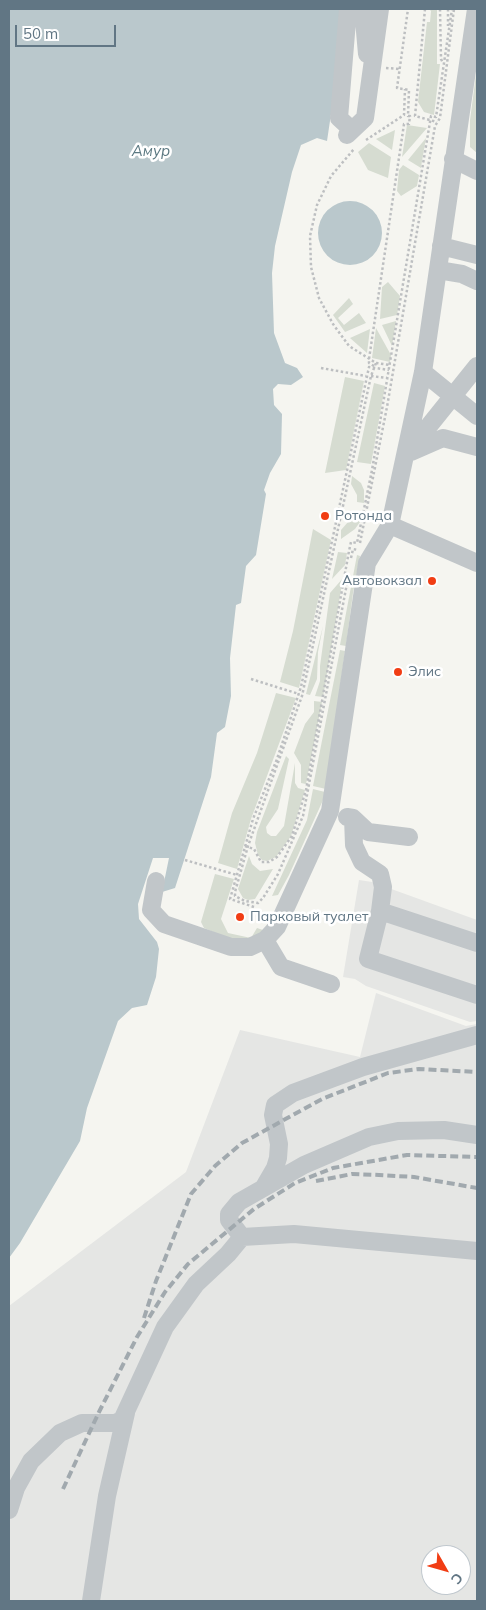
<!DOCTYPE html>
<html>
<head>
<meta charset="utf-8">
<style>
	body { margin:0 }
	#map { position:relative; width:486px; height:1610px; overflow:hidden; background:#f5f5f0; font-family:Mulish,sans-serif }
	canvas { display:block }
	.frame { position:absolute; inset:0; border:10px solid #617684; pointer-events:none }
	.north { position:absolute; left:421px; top:1545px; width:50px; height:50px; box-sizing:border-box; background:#fff; border:1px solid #c0c8ce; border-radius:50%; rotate:128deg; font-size:14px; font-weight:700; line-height:20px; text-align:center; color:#617684 }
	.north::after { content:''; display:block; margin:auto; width:18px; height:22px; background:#f13d14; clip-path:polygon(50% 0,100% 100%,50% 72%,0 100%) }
	.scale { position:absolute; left:15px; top:25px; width:101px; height:22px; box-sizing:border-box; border:2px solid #617684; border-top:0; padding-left:6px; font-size:15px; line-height:18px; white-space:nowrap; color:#617684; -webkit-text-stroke:4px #fff; paint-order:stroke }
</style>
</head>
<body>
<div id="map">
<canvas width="486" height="1610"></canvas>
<div class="frame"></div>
<div class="north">С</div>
<div class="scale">50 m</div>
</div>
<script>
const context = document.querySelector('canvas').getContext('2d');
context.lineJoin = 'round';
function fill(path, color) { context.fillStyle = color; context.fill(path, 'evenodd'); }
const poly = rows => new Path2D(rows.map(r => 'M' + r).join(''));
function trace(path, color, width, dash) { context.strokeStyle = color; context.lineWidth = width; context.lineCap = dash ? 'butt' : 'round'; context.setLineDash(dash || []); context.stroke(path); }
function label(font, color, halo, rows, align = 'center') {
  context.font = font + ' Mulish,sans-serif'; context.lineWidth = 5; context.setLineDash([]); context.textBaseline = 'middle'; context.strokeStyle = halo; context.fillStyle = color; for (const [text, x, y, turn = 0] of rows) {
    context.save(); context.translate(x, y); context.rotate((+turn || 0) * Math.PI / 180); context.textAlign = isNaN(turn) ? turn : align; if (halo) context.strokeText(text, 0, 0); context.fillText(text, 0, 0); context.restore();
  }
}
const built = poly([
	[359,880,372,882,477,920,477,1021,470,1022,366,986,355,979,343,977],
	[376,993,466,1026,477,1024,477,1601,9,1601,9,1306,186,1172,240,1030,360,1057],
	[431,1555,461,1555,461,1585,431,1585]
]);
const green = poly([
	[429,9,437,9,437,64,440,64,434,115,424,112,418,102,427,22,430,22,431,11],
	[477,67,477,153,470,147,470,120],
	[407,125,427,128,402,157],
	[395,130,392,150,376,139],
	[426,138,421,167,421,168,408,160],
	[369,143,391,157,388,178,368,170,358,152],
	[403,165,419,175,417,186,401,196,397,191,399,170],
	[388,282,400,296,397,315,380,319,382,287],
	[349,298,353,304,338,318,344,325,359,313,366,323,345,332,333,315],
	[396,321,392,346,382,325],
	[376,328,391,355,390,362,372,358],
	[370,329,367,353,350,338],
	[345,377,364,381,346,470,325,473],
	[374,383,385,386,371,464,357,462],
	[352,476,361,483,364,490,364,503,357,502,357,495,351,484],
	[355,514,362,516,360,522,355,529,341,539,341,530],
	[313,529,331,540,299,688,280,682,293,631],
	[338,552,347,553,345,565,332,579],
	[357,555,360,556,353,593,346,646,340,645],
	[343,578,323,697,315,696,320,681,320,666,330,593],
	[323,626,318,652,317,679,310,695,306,694],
	[340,650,345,651,326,789,313,786],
	[276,693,296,698,251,819,237,869,218,863,232,813,257,753],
	[314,701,322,702,306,784,301,783,301,765,294,753,305,724,314,712],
	[286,756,289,759,278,809,266,827,267,833,271,836,276,836,284,826,295,763,295,783,298,788,305,790,291,836,276,857,267,861,262,860,258,855,255,843,257,832],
	[313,789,325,792,324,798,289,875,278,895,272,896,307,820],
	[249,856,252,864,260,871,273,869,255,899,248,900,243,898,238,889],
	[215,874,234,879,221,919,228,933,251,938,257,928,266,931,239,943,204,928,201,922]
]);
const water = poly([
	[9,9,340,9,334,94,327,141,317,138,301,145,292,172,275,246,272,273,274,333,285,363,297,368,303,377,291,385,278,384,273,389,274,405,282,414,281,454,270,473,264,490,266,494,256,555,246,566,241,603,236,605,230,658,231,696,225,727,217,733,211,777,175,888,162,892,169,858,153,858,138,904,139,919,157,942,159,949,156,977,147,1005,132,1008,118,1021,87,1108,80,1141,20,1243,9,1258],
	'318 233a32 32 0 1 1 64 0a32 32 0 1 1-64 0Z'
]);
const path = poly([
	[425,9,415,116,437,122],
	[440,9,441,59,443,63],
	[448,9,448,26],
	[386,68,400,69],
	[366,140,404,115,405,89],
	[376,363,390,365],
	[374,366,369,363,369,359,404,124,409,124,410,116,408,116,409,90,397,88,408,9],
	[321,368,366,376],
	[371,376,387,378],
	[360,543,387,407,435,126,440,118,454,9],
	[351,558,353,549,358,550],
	[348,578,303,816,278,874,263,898,258,903,245,901,235,896,235,892,248,846,302,696,371,376,376,363,349,346,333,324,319,298,311,267,310,236,317,205,331,176,354,149],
	[251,679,299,694],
	[245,846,254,849,261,862,269,862,277,857,292,836,306,790,349,551,351,542,357,543,372,470,431,116,436,117,452,9],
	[185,860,237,875],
	[254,907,230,899,253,819,277,759,301,687,369,367,389,370]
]);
const minor = poly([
	[348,9,339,118,352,130],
	[363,9,367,54],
	[347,135,365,118,380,9],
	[453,159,477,171],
	[441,246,477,255],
	[438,270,462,274,477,281],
	[423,372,477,416],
	[408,452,477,366],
	[411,452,443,438,477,447],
	[390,525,477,563],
	[347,817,353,818,368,832,409,837],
	[353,818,354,845,362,862,380,874,383,887,380,911,368,959,477,995],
	[156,881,151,910,164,924,231,947,250,947,265,940,277,927,330,811,367,563,390,525,423,372,476,9],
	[380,911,477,943],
	[265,940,281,967,331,984],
	[264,1187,275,1168,278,1158,279,1144,273,1115,275,1105,293,1093,363,1067,477,1035],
	[242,1237,294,1234,477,1251],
	[9,1510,16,1488,31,1461,60,1433,82,1423,115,1423,122,1420,165,1327,196,1284,228,1254,242,1237,229,1220,229,1214,239,1202,304,1165,369,1137,398,1131,444,1130,477,1135],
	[91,1601,107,1496,126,1413]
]);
const rail = poly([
	[316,1181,352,1174,379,1175,414,1177,477,1188],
	[144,1318,156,1281,191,1194,215,1166,242,1143,322,1099,388,1073,419,1069,477,1072],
	[63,1489,99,1412,137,1337,165,1292,188,1264,254,1209,295,1183,333,1168,407,1155,477,1157]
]);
const markers = [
	[325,516,5,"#f13d14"],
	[432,581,5,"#f13d14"],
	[398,672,5,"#f13d14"],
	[240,917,5,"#f13d14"]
];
const poiNames = [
	["Ротонда",335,516],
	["Автовокзал",422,581,"right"],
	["Элис",408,672],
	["Парковый туалет",250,917]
];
const waterNames = [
	["Амур",151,151]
];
fill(built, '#e5e6e4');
fill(green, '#d6dcd1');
fill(water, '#bac8cc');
trace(path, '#bdbfc1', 2.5, [2.5, 2.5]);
trace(minor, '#c1c6c9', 18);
trace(rail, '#a1a9ae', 4, [8, 4]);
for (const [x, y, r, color] of markers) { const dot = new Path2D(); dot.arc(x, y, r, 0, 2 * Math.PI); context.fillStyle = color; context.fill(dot); trace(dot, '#fff', 2); }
label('14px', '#617684', '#fff', poiNames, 'left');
label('italic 15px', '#5c7982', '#fff', waterNames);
</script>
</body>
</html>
